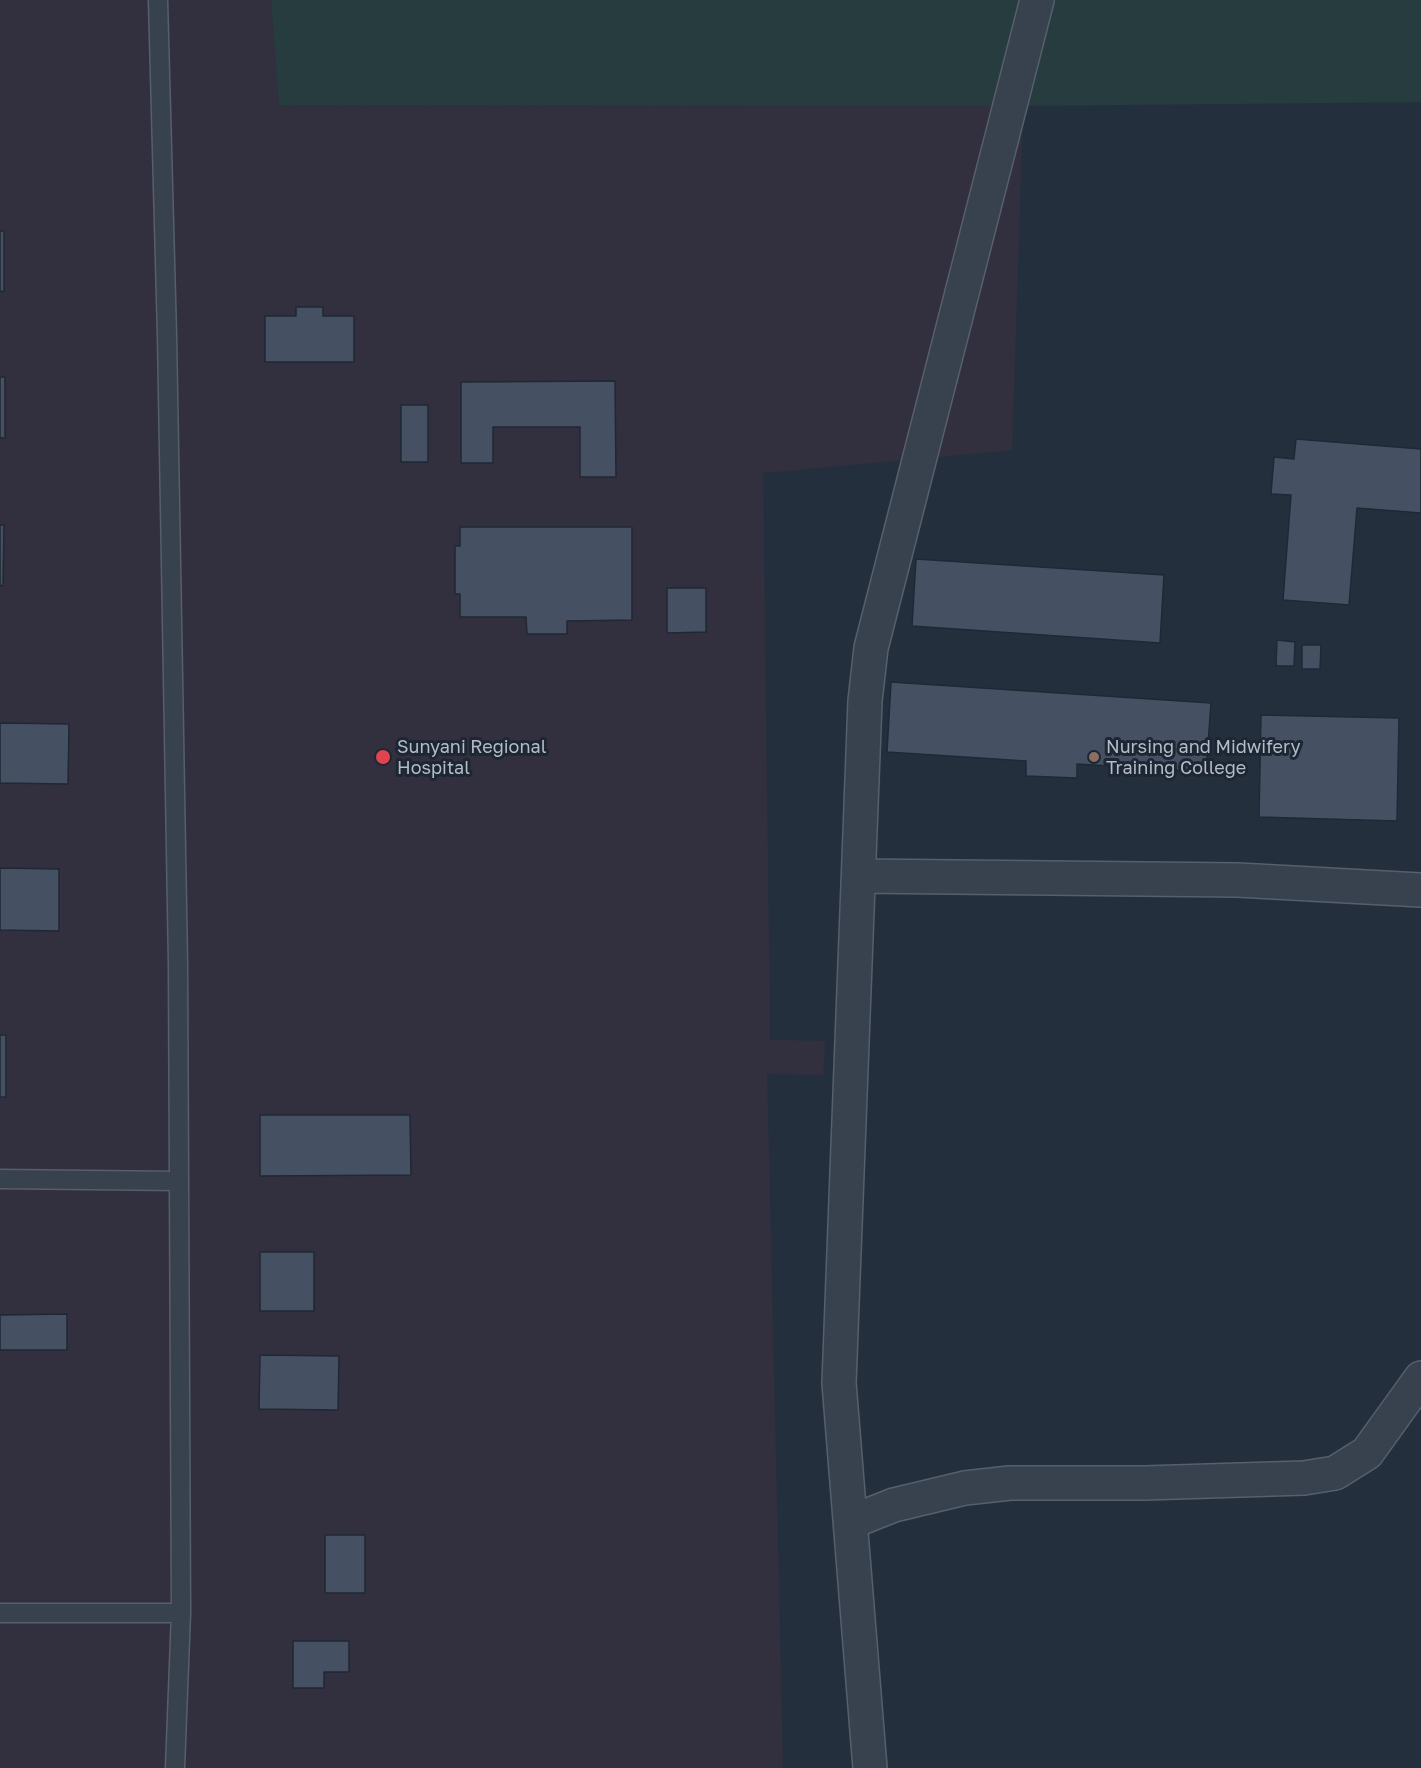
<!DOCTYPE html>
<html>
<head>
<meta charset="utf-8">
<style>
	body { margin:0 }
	canvas { display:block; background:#242f3e }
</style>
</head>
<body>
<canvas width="1421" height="1768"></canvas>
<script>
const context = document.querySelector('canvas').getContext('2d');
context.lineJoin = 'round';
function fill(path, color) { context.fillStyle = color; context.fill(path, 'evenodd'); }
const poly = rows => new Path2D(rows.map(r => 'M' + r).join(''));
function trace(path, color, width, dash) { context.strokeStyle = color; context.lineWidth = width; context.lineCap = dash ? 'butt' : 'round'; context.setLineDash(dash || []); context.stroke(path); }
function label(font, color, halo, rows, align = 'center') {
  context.font = font + ' "Golos Text",sans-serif'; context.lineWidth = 6; context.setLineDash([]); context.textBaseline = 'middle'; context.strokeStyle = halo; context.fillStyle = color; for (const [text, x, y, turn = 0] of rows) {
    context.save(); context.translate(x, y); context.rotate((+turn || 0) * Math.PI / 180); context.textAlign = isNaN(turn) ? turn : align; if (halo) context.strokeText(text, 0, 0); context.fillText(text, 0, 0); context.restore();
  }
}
const medical = poly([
	[0,0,271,0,279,105,1023,106,1012,450,763,473,770,1040,825,1041,823,1075,767,1074,783,1768,0,1768]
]);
const green = poly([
	[271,0,1421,0,1421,102,1023,106,279,105]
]);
const building = poly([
	[0,231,4,231,4,292,0,291,0,231],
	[296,307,323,307,323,316,354,316,354,362,265,362,265,316,296,316,296,307],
	[0,377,5,377,5,438,0,438,0,377],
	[615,381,616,477,580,477,580,427,493,427,493,463,461,463,461,382,615,381],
	[401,405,428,405,428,462,401,462,401,405],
	[1296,439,1421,449,1421,513,1357,508,1349,605,1283,600,1291,495,1271,494,1274,457,1294,459,1296,439],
	[0,525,4,525,3,586,0,585,0,525],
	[460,527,632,527,632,620,567,621,567,634,527,634,526,617,460,617,460,594,455,594,455,546,460,546,460,527],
	[916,559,1164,575,1160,643,912,626,916,559],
	[667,588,706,588,706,632,667,633,667,588],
	[1277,640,1295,642,1294,666,1276,666,1277,640],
	[1302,645,1321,645,1320,669,1302,669,1302,645],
	[891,682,1211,703,1206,772,1077,764,1077,778,1026,776,1026,761,887,752,891,682],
	[1261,715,1399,718,1397,821,1259,817,1261,715],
	[0,723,69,724,68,784,0,783,0,723],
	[0,868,59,869,59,931,0,930,0,868],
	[0,1035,6,1035,6,1097,0,1097,0,1035],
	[260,1115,410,1115,411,1175,260,1176,260,1115],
	[260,1252,314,1252,314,1311,260,1311,260,1252],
	[67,1314,67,1350,0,1350,0,1315,67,1314],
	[260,1355,339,1356,338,1410,259,1409,260,1355],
	[325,1535,365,1535,365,1593,325,1593,325,1535],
	[293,1641,349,1641,349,1672,324,1672,324,1688,293,1688,293,1641]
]);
const lane = poly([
	[158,0,167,335,178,964,181,1613,175,1768],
	[0,1179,178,1181],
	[0,1613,181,1613]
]);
const street = poly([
	[859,876,1238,880,1421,890],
	[851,1522,894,1505,965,1488,1010,1483,1145,1483,1304,1478,1335,1473,1367,1453,1421,1378],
	[870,1768,839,1383,865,701,871,648,1037,0]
]);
const markers = [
	[383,757,8,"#e0444e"],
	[1094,757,6,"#8d6e63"]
];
const poiNames = [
	["Sunyani Regional",397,747],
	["Hospital",397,768],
	["Nursing and Midwifery",1106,747],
	["Training College",1106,768]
];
fill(medical, '#32303f');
fill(green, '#263c3f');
fill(building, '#455162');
trace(building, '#1f2835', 1.5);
trace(lane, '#565f6c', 21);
trace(street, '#565f6c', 36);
trace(lane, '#38414e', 18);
trace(street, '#38414e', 33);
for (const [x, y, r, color] of markers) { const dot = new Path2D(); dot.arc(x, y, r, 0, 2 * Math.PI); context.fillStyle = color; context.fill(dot); trace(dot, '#1d2633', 2); }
label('18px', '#b4bcc9', '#1d2633', poiNames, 'left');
</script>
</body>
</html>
